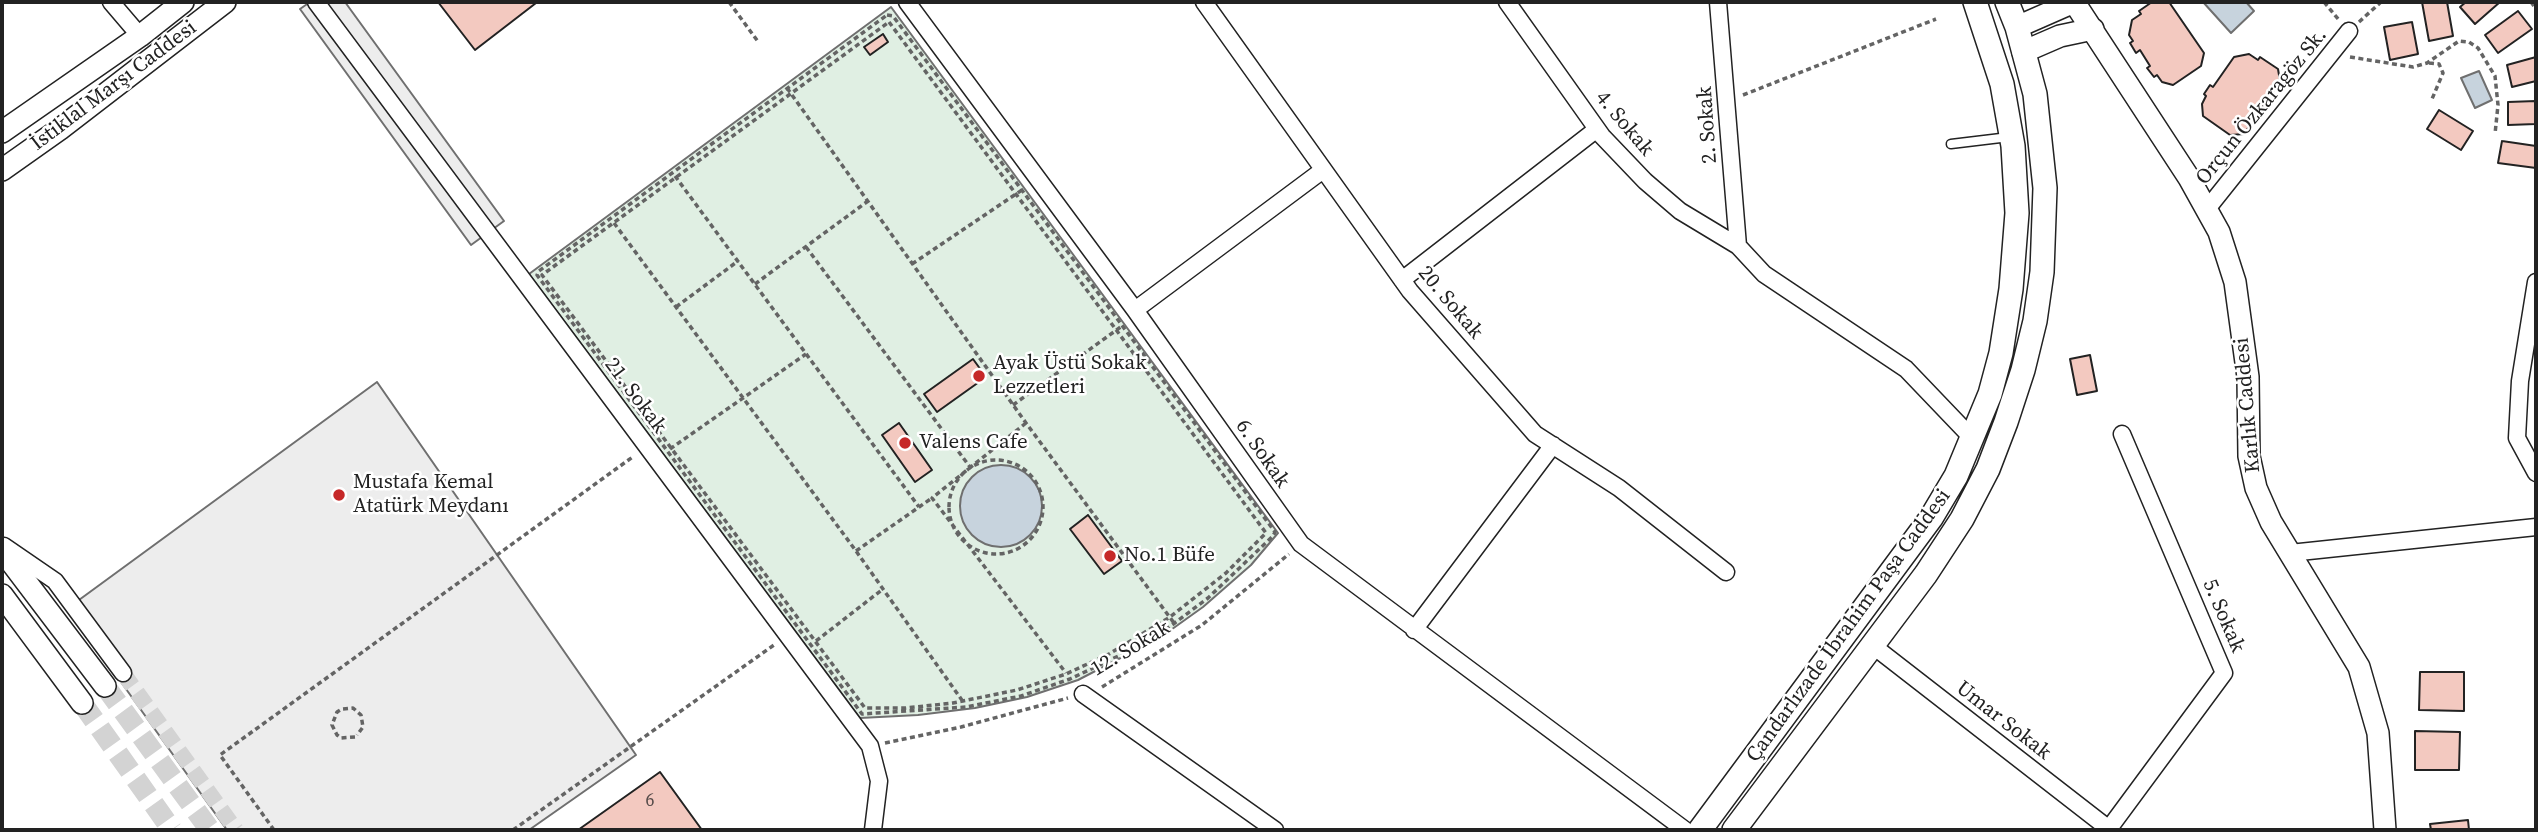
<!DOCTYPE html>
<html>
<head>
<meta charset="utf-8">
<style>
	body { margin:0 }
	#map { position:relative; width:2538px; height:832px; overflow:hidden; background:#fff; font-family:"Source Serif 4",serif }
	canvas { display:block }
	.frame { position:absolute; inset:0; border:4px solid #222; pointer-events:none }
</style>
</head>
<body>
<div id="map">
<canvas width="2538" height="832"></canvas>
<div class="frame"></div>
</div>
<script>
const context = document.querySelector('canvas').getContext('2d');
context.lineJoin = 'round';
function fill(path, color) { context.fillStyle = color; context.fill(path, 'evenodd'); }
const poly = rows => new Path2D(rows.map(r => 'M' + r).join(''));
function trace(path, color, width, dash) { context.strokeStyle = color; context.lineWidth = width; context.lineCap = dash ? 'butt' : 'round'; context.setLineDash(dash || []); context.stroke(path); }
function label(font, color, halo, rows, align = 'center') {
  context.font = font + ' "Source Serif 4",serif'; context.lineWidth = 5; context.setLineDash([]); context.textBaseline = 'middle'; context.strokeStyle = halo; context.fillStyle = color; for (const [text, x, y, turn = 0] of rows) {
    context.save(); context.translate(x, y); context.rotate((+turn || 0) * Math.PI / 180); context.textAlign = isNaN(turn) ? turn : align; if (halo) context.strokeText(text, 0, 0); context.fillText(text, 0, 0); context.restore();
  }
}
const green = poly([
	[891,7,1278,533,1251,565,1203,607,1161,637,1078,680,1027,697,975,708,918,715,860,718,529,274,891,7]
]);
const parking = poly([
	[310,2,345,2,504,221,471,245,300,9,310,2],
	[377,382,636,755,529,830,227,830,68,608,377,382]
]);
const water = poly([
	[2203,2,2246,2,2254,11,2231,33,2203,2],
	[2479,71,2492,100,2475,108,2461,78,2479,71],
	'960 506a41 41 0 1 1 82 0a41 41 0 1 1-82 0Z'
]);
const building = poly([
	[438,2,535,2,536,3,475,50,438,2],
	[2152,2,2169,2,2204,53,2201,66,2173,85,2162,82,2157,75,2154,77,2147,68,2150,66,2140,50,2136,53,2130,43,2133,41,2129,35,2132,20,2141,14,2139,11,2152,2],
	[2422,2,2447,2,2453,36,2429,41,2422,2],
	[2466,2,2500,2,2475,24,2460,7,2466,2],
	[2518,11,2532,29,2498,53,2485,35,2518,11],
	[2412,22,2418,54,2390,60,2384,27,2412,22],
	[883,34,888,42,870,55,864,47,883,34],
	[2249,54,2258,60,2260,57,2278,69,2280,81,2244,134,2230,135,2203,116,2202,104,2206,96,2204,94,2210,85,2213,87,2234,57,2249,54],
	[2536,57,2536,81,2512,87,2507,65,2536,57],
	[2536,101,2536,124,2508,125,2508,102,2536,101],
	[2439,110,2473,131,2461,150,2427,129,2439,110],
	[2502,141,2536,146,2536,168,2498,163,2502,141],
	[2090,355,2097,391,2077,395,2070,359,2090,355],
	[973,359,986,377,937,412,924,394,973,359],
	[899,423,932,470,915,482,882,435,899,423],
	[1088,515,1122,561,1104,574,1070,529,1088,515],
	[2420,672,2464,672,2464,711,2419,710,2420,672],
	[2415,731,2460,732,2459,770,2415,770,2415,731],
	[660,772,702,830,578,830,660,772],
	[2468,820,2469,830,2431,830,2430,824,2468,820]
]);
const minorTunnel = poly([
	[123,673,236,830]
]);
const tertiaryTunnel = poly([
	[105,686,210,830],
	[82,703,172,830]
]);
const path = poly([
	[729,2,759,43],
	[2324,2,2339,20],
	[2531,2,2536,9],
	[887,15,893,16,1275,532,1273,536,1208,598,1168,628,1129,651,1070,679,1021,696,966,707,862,714,537,275,539,271,887,15],
	[889,22,1266,533,1226,573,1170,617,1109,654,1066,674,1017,690,953,703,906,708,865,708,542,275,889,22],
	[2359,22,2381,2],
	[2350,57,2413,67,2427,63,2459,41,2469,42,2478,48,2495,76,2498,105,2495,134],
	[2429,63,2439,64,2443,73,2432,99],
	[787,88,1026,423,1174,623],
	[1743,95,1936,19],
	[675,176,919,507],
	[614,223,856,551,964,703],
	[806,247,970,467],
	[912,264,1022,190],
	[755,284,868,201],
	[676,307,738,261],
	[1013,405,1122,326],
	[1026,423,932,498,1066,673],
	[670,449,806,354],
	'949 507a47 47 0 1 1 94 0a47 47 0 1 1-94 0Z',
	[856,551,932,498],
	[816,641,883,589],
	[1102,687,1202,625,1289,554],
	[355,737,341,738,337,735,332,725,337,712,342,709,353,708,361,715,363,727,357,735],
	[885,743,961,727,1068,698],
	[274,830,220,755,634,456],
	[513,830,774,645],
	[2512,830,2530,830]
]);
const service = poly([
	[1951,144,2009,137]
]);
const minor = poly([
	[111,2,140,36],
	[316,2,870,746,879,781,873,830],
	[907,2,1135,310,1301,544,1685,830],
	[1204,2,1410,291,1535,434,1619,488,1726,572],
	[1507,2,1602,136,1645,181,1680,211,1738,246,1764,274,1906,369,1973,439],
	[1718,2,1738,246],
	[2207,209,2349,31],
	[1402,280,1597,129],
	[2536,282,2520,381,2517,438,2536,473],
	[1135,310,1323,170],
	[4,546,55,581,123,673],
	[2290,553,2536,527],
	[1414,630,1553,445],
	[1872,645,2109,829],
	[1083,694,1275,830],
	[2108,830,2224,673,2122,434]
]);
const tertiary = poly([
	[2074,2,2189,178,2219,232,2235,282,2248,377,2249,456,2256,488,2271,522,2359,667,2378,733,2385,830],
	[2017,27,2074,2],
	[2023,52,2060,36,2093,29],
	[2,132,140,36,183,2],
	[2,170,60,129,225,2],
	[2,550,105,686],
	[2,595,82,703]
]);
const secondary = poly([
	[1700,830,1931,518,1956,476,1990,394,2001,353,2011,289,2017,213,2013,146,2002,84,1975,2],
	[1734,830,1926,574,1962,519,1988,469,2006,422,2023,370,2035,321,2042,272,2045,188,2035,94,2017,27,2007,2]
]);
const markers = [
	[979,376,7,"#c62828"],
	[905,443,7,"#c62828"],
	[339,495,7,"#c62828"],
	[1110,556,7,"#c62828"]
];
const numberNames = [
	["6",650,801]
];
const streetNames = [
	["İstiklal Marşı Caddesi",114,86,-37],
	["Orçun Özkaragöz Sk.",2262,107,-51],
	["4. Sokak",1624,124,50],
	["2. Sokak",1708,125,-94],
	["20. Sokak",1450,303,50],
	["21. Sokak",635,396,53],
	["Karlık Caddesi",2248,405,-95],
	["6. Sokak",1262,454,55],
	["5. Sokak",2223,616,67],
	["Çandarlızade İbrahim Paşa Caddesi",1849,626,-54],
	["12. Sokak",1131,649,-31],
	["Umar Sokak",2003,721,38]
];
const poiNames = [
	["Ayak Üstü Sokak",993,364],
	["Lezzetleri",993,388],
	["Valens Cafe",919,443],
	["Mustafa Kemal",353,483],
	["Atatürk Meydanı",353,507],
	["No.1 Büfe",1124,556]
];
fill(green, '#e0efe3');
trace(green, '#6f6f6f', 2);
fill(parking, '#ededed');
trace(parking, '#6f6f6f', 2);
fill(water, '#c7d3dd');
trace(water, '#6f6f6f', 2);
fill(building, '#f3c9c0');
trace(building, '#222', 2);
trace(minorTunnel, '#d3d3d3', 16, [16, 8]);
trace(tertiaryTunnel, '#d3d3d3', 21, [21, 10]);
trace(service, '#222', 11);
trace(minor, '#222', 19);
trace(tertiary, '#222', 24);
trace(secondary, '#222', 26);
trace(path, '#646464', 3.5, [5, 3.5]);
trace(service, '#fff', 8);
trace(minor, '#fff', 16);
trace(tertiary, '#fff', 21);
trace(secondary, '#fff', 23);
for (const [x, y, r, color] of markers) { const dot = new Path2D(); dot.arc(x, y, r, 0, 2 * Math.PI); context.fillStyle = color; context.fill(dot); trace(dot, '#fff', 2.5); }
label('18px', '#564c4a', null, numberNames);
label('21px', '#222', '#fff', streetNames);
label('21px', '#222', '#fff', poiNames, 'left');
</script>
</body>
</html>
